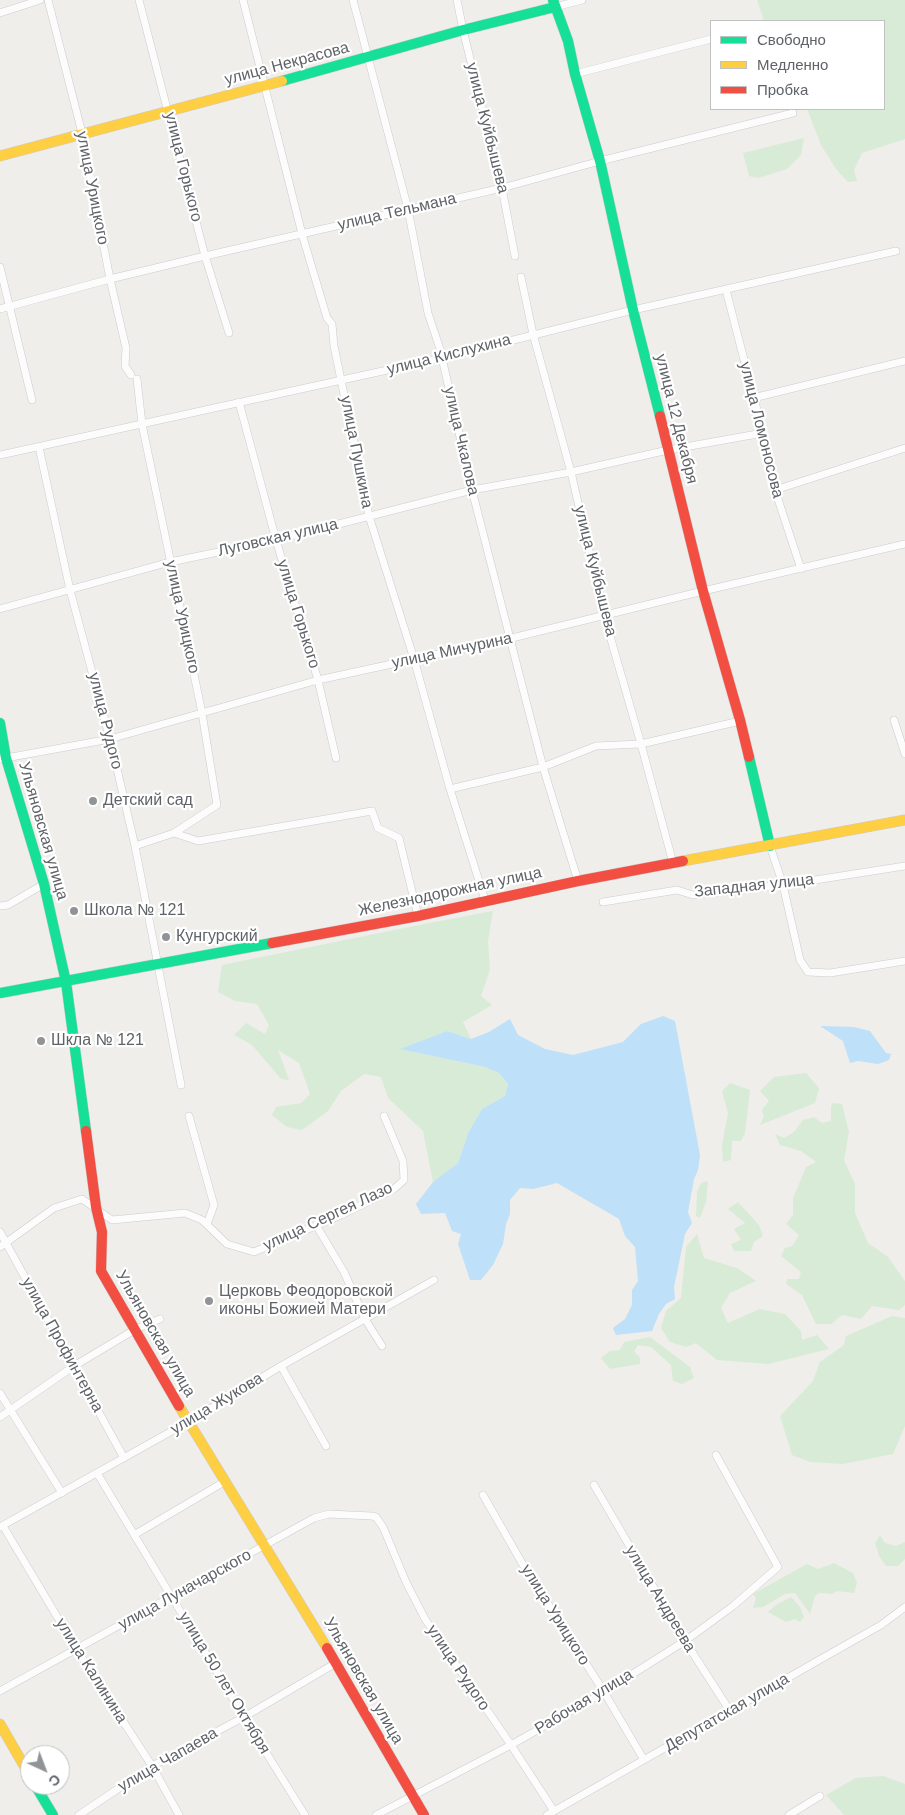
<!DOCTYPE html>
<html>
<head>
<meta charset="utf-8">
<style>
	body { margin:0 }
	#map { position:relative; width:905px; height:1815px; overflow:hidden; background:#efeeea; font-family:Helvetica,sans-serif }
	canvas { display:block }
	.legend { position:absolute; left:710px; top:20px; width:175px; height:90px; box-sizing:border-box; background:#fff; border:1px solid #bfc1c3; margin:0; padding:6px 9px; list-style:none; font-size:15px; color:#5f6368 }
	.legend li { display:flex; align-items:center; gap:10px; height:25px }
	.legend b { width:25px; border:1px solid #bfc1c3 }
	.north { position:absolute; left:20px; top:1745px; width:50px; height:50px; box-sizing:border-box; background:#fff; border:1px solid #bfc1c3; border-radius:50%; rotate:137deg; font-size:14px; font-weight:700; line-height:20px; text-align:center; color:#5f6368 }
	.north::after { content:''; display:block; margin:auto; width:18px; height:22px; background:#919496; clip-path:polygon(50% 0,100% 100%,50% 72%,0 100%) }
</style>
</head>
<body>
<div id="map">
<canvas width="905" height="1815"></canvas>
<ul class="legend">
<li><b style="height:6px;background:#16e098"></b>Свободно</li>
<li><b style="height:6px;background:#ffcf43"></b>Медленно</li>
<li><b style="height:6px;background:#f24e42"></b>Пробка</li>
</ul>
<div class="north">С</div>
</div>
<script>
const context = document.querySelector('canvas').getContext('2d');
context.lineJoin = 'round';
function fill(path, color) { context.fillStyle = color; context.fill(path, 'evenodd'); }
const poly = rows => new Path2D(rows.map(r => 'M' + r).join(''));
function trace(path, color, width, dash) { context.strokeStyle = color; context.lineWidth = width; context.lineCap = dash ? 'butt' : 'round'; context.setLineDash(dash || []); context.stroke(path); }
function label(font, color, halo, rows, align = 'center') {
  context.font = font + ' Helvetica,sans-serif'; context.lineWidth = 4.5; context.setLineDash([]); context.textBaseline = 'middle'; context.strokeStyle = halo; context.fillStyle = color; for (const [text, x, y, turn = 0] of rows) {
    context.save(); context.translate(x, y); context.rotate((+turn || 0) * Math.PI / 180); context.textAlign = isNaN(turn) ? turn : align; if (halo) context.strokeText(text, 0, 0); context.fillText(text, 0, 0); context.restore();
  }
}
const green = poly([
	[757,0,905,0,905,139,862,153,854,170,857,181,848,182,836,169,821,145,807,109,884,109,884,21,764,21],
	[804,138,801,155,787,169,758,178,749,176,743,153],
	[493,911,488,941,490,970,481,996,492,1005,463,1022,471,1039,447,1031,401,1049,485,1067,499,1073,508,1084,505,1096,482,1109,468,1133,458,1163,433,1182,423,1131,388,1098,381,1077,364,1074,341,1091,328,1111,302,1130,287,1127,272,1115,276,1107,301,1103,310,1094,299,1063,278,1050,289,1080,281,1079,252,1045,234,1035,246,1023,265,1034,269,1025,257,1004,235,1001,218,992,222,965,429,923],
	[806,1073,819,1088,815,1103,760,1125,764,1116,762,1110,769,1101,760,1091,774,1077],
	[730,1083,750,1090,745,1133,741,1141,732,1141,731,1160,723,1162,722,1145,728,1113,722,1091],
	[833,1103,842,1104,849,1132,844,1160,855,1184,855,1213,868,1243,888,1257,905,1281,905,1305,899,1310,872,1306,861,1319,842,1315,831,1324,816,1324,802,1295,786,1284,787,1279,799,1279,801,1272,781,1256,785,1248,792,1246,799,1235,786,1224,793,1215,793,1198,806,1167,816,1162,801,1151,780,1145,775,1134,784,1138,794,1132,803,1120,814,1117,822,1123,831,1121,831,1106],
	[708,1181,706,1202,700,1218,696,1216,697,1192,701,1183],
	[738,1202,759,1225,763,1236,754,1242,751,1251,734,1251,731,1244,741,1240,734,1229,745,1223,728,1209],
	[697,1234,704,1258,737,1268,756,1281,730,1293,721,1308,728,1323,760,1309,785,1314,801,1331,802,1340,817,1335,829,1349,768,1364,717,1360,696,1343,686,1347,670,1342,661,1328,666,1311,681,1298,686,1247],
	[892,1316,905,1318,905,1426,893,1454,843,1464,810,1462,792,1455,780,1416,813,1381,820,1362,844,1345,846,1336],
	[650,1337,690,1367,694,1378,682,1384,673,1381,671,1365,651,1347,638,1345,634,1351,640,1358,640,1364,610,1369,601,1358,610,1351,620,1350,624,1342],
	[880,1535,885,1543,896,1546,905,1542,905,1559,898,1566,886,1566,879,1556,875,1543],
	[834,1563,853,1573,857,1583,854,1593,837,1591,832,1594,819,1593,815,1596,810,1614,795,1593,785,1594,763,1607,753,1608,756,1598,753,1594,807,1564,818,1569],
	[791,1597,800,1607,804,1617,800,1622,795,1619,786,1622,768,1612,776,1605],
	[883,1776,905,1784,905,1815,844,1815,826,1795,856,1778]
]);
const water = poly([
	[663,1016,675,1021,700,1155,698,1170,694,1179,688,1212,692,1223,685,1234,674,1287,675,1299,666,1304,659,1314,652,1331,616,1335,613,1328,625,1319,632,1305,632,1290,638,1281,635,1247,625,1236,619,1219,557,1183,533,1189,520,1188,510,1200,510,1214,506,1224,503,1244,493,1265,481,1280,470,1280,458,1244,461,1234,452,1231,445,1213,421,1214,416,1204,433,1182,458,1163,468,1133,482,1109,505,1096,508,1084,499,1073,485,1067,400,1049,447,1031,471,1039,489,1032,510,1019,518,1035,545,1049,573,1055,623,1042,641,1024],
	[820,1026,854,1027,870,1031,886,1053,891,1054,889,1060,878,1064,858,1061,850,1063,843,1041]
]);
const street = poly([
	[48,0,82,133,110,279,126,348,125,366,131,375],
	[139,0,205,256,229,333],
	[243,0,302,234,327,318,332,324,334,346,369,516,414,659,450,789,485,900],
	[353,0,408,209,428,313,440,349,472,490,543,767,578,881],
	[457,0,463,30,502,188,515,256],
	[555,7,582,0],
	[0,13,40,0],
	[575,74,711,39],
	[0,267,32,400],
	[521,277,533,334,571,472,604,615,641,744,673,863],
	[726,290,763,433,775,490,801,569],
	[0,309,110,279,205,256,502,188,600,161,793,113],
	[137,379,142,424,202,713,217,805,174,833],
	[753,398,905,361],
	[239,402,276,540,318,680,336,758],
	[39,447,70,590,110,739,135,846,181,1085],
	[0,455,442,358,633,310,896,251],
	[775,490,905,448],
	[0,609,170,562,276,540,472,490,571,472,668,450,763,433],
	[894,720,905,754],
	[0,759,110,739,318,680,512,638,703,591,905,544],
	[450,789,543,767,596,746,641,744,740,721],
	[135,846,174,833,198,841,372,811,378,828,399,838,418,916],
	[770,846,783,885,800,960,808,972,830,973,905,961],
	[603,902,677,890,693,895,783,885,905,866],
	[0,906,8,905,44,884],
	[189,1116,214,1205,207,1224],
	[316,1225,344,1272,365,1319,382,1346],
	[0,1232,124,1458],
	[0,1247,54,1208,82,1199,112,1220,185,1213,202,1220,227,1244,254,1252,341,1215,394,1189,404,1180,403,1161,384,1116],
	[281,1366,326,1446],
	[0,1393,62,1493],
	[0,1417,74,1366,136,1329,160,1319],
	[97,1473,244,1717,305,1815],
	[594,1485,685,1641,730,1711],
	[483,1495,522,1563,604,1692,644,1760],
	[3,1526,77,1650,152,1766,179,1815],
	[0,1527,188,1422,281,1366,434,1280],
	[134,1535,224,1482],
	[0,1691,314,1518,329,1514,372,1516,376,1517,383,1527,406,1582,425,1619,511,1745,554,1811],
	[79,1815,152,1766,244,1717,336,1663],
	[376,1815,511,1745,604,1692,685,1641,733,1606,778,1567,716,1455],
	[547,1815,842,1647,881,1625,905,1607],
	[789,1815,820,1796]
]);
const fast = poly([
	[553,0,568,41,575,74,600,161,633,310,660,416],
	[282,81,463,30,555,7],
	[0,723,6,758,44,884,66,982,86,1131],
	[749,757,770,846],
	[0,993,272,943],
	[35,1785,53,1815]
]);
const slow = poly([
	[0,156,282,81],
	[683,861,905,820],
	[179,1406,327,1648],
	[0,1724,30,1776]
]);
const jam = poly([
	[660,416,703,591,740,720,749,757],
	[272,943,418,916,578,881,683,861],
	[86,1131,96,1207,102,1232,101,1271,179,1406],
	[327,1648,424,1815]
]);
const markers = [
	[93,801,5,"#919496"],
	[74,911,5,"#919496"],
	[166,937,5,"#919496"],
	[41,1041,5,"#919496"],
	[209,1301,5,"#919496"]
];
const streetNames = [
	["улица Некрасова",287,64,-15],
	["улица Куйбышева",487,128,76],
	["улица Горького",183,167,76],
	["улица Урицкого",92,188,79],
	["улица Тельмана",397,212,-13],
	["улица Кислухина",449,355,-14],
	["улица 12 Декабря",676,419,76],
	["улица Ломоносова",761,430,76],
	["улица Чкалова",461,441,77],
	["улица Пушкина",356,452,79],
	["Луговская улица",278,538,-13],
	["улица Куйбышева",595,571,76],
	["улица Горького",298,614,73],
	["улица Урицкого",182,617,78],
	["улица Мичурина",452,651,-12],
	["улица Рудого",105,721,76],
	["Ульяновская улица",43,831,74],
	["Западная улица",754,886,-6],
	["Железнодорожная улица",450,892,-12],
	["улица Сергея Лазо",328,1217,-25],
	["Ульяновская улица",155,1334,60],
	["улица Профинтерна",62,1345,61],
	["улица Жукова",217,1404,-31],
	["улица Луначарского",185,1590,-29],
	["улица Андреева",660,1599,59],
	["улица Урицкого",555,1615,58],
	["улица Рудого",458,1668,56],
	["улица Калинина",91,1671,58],
	["Ульяновская улица",363,1681,60],
	["улица 50 лет Октября",224,1683,59],
	["Рабочая улица",584,1702,-31],
	["Депутатская улица",727,1713,-30],
	["улица Чапаева",168,1760,-30]
];
const poiNames = [
	["Детский сад",103,801],
	["Школа № 121",84,911],
	["Кунгурский",176,937],
	["Шкла № 121",51,1041],
	["Церковь Феодоровской",219,1292],
	["иконы Божией Матери",219,1310]
];
fill(green, '#d8ebd6');
fill(water, '#bfe0f9');
trace(street, '#cbcccc', 8);
trace(fast, '#cacacb', 11);
trace(slow, '#cacacb', 11);
trace(jam, '#cacacb', 11);
trace(street, '#fdfcfc', 7);
trace(fast, '#16e098', 10);
trace(slow, '#ffcf43', 10);
trace(jam, '#f24e42', 10);
for (const [x, y, r, color] of markers) { const dot = new Path2D(); dot.arc(x, y, r, 0, 2 * Math.PI); context.fillStyle = color; context.fill(dot); trace(dot, '#fff', 2); }
label('16px', '#5f6368', '#fff', streetNames);
label('16px', '#5f6368', '#fff', poiNames, 'left');
</script>
</body>
</html>
